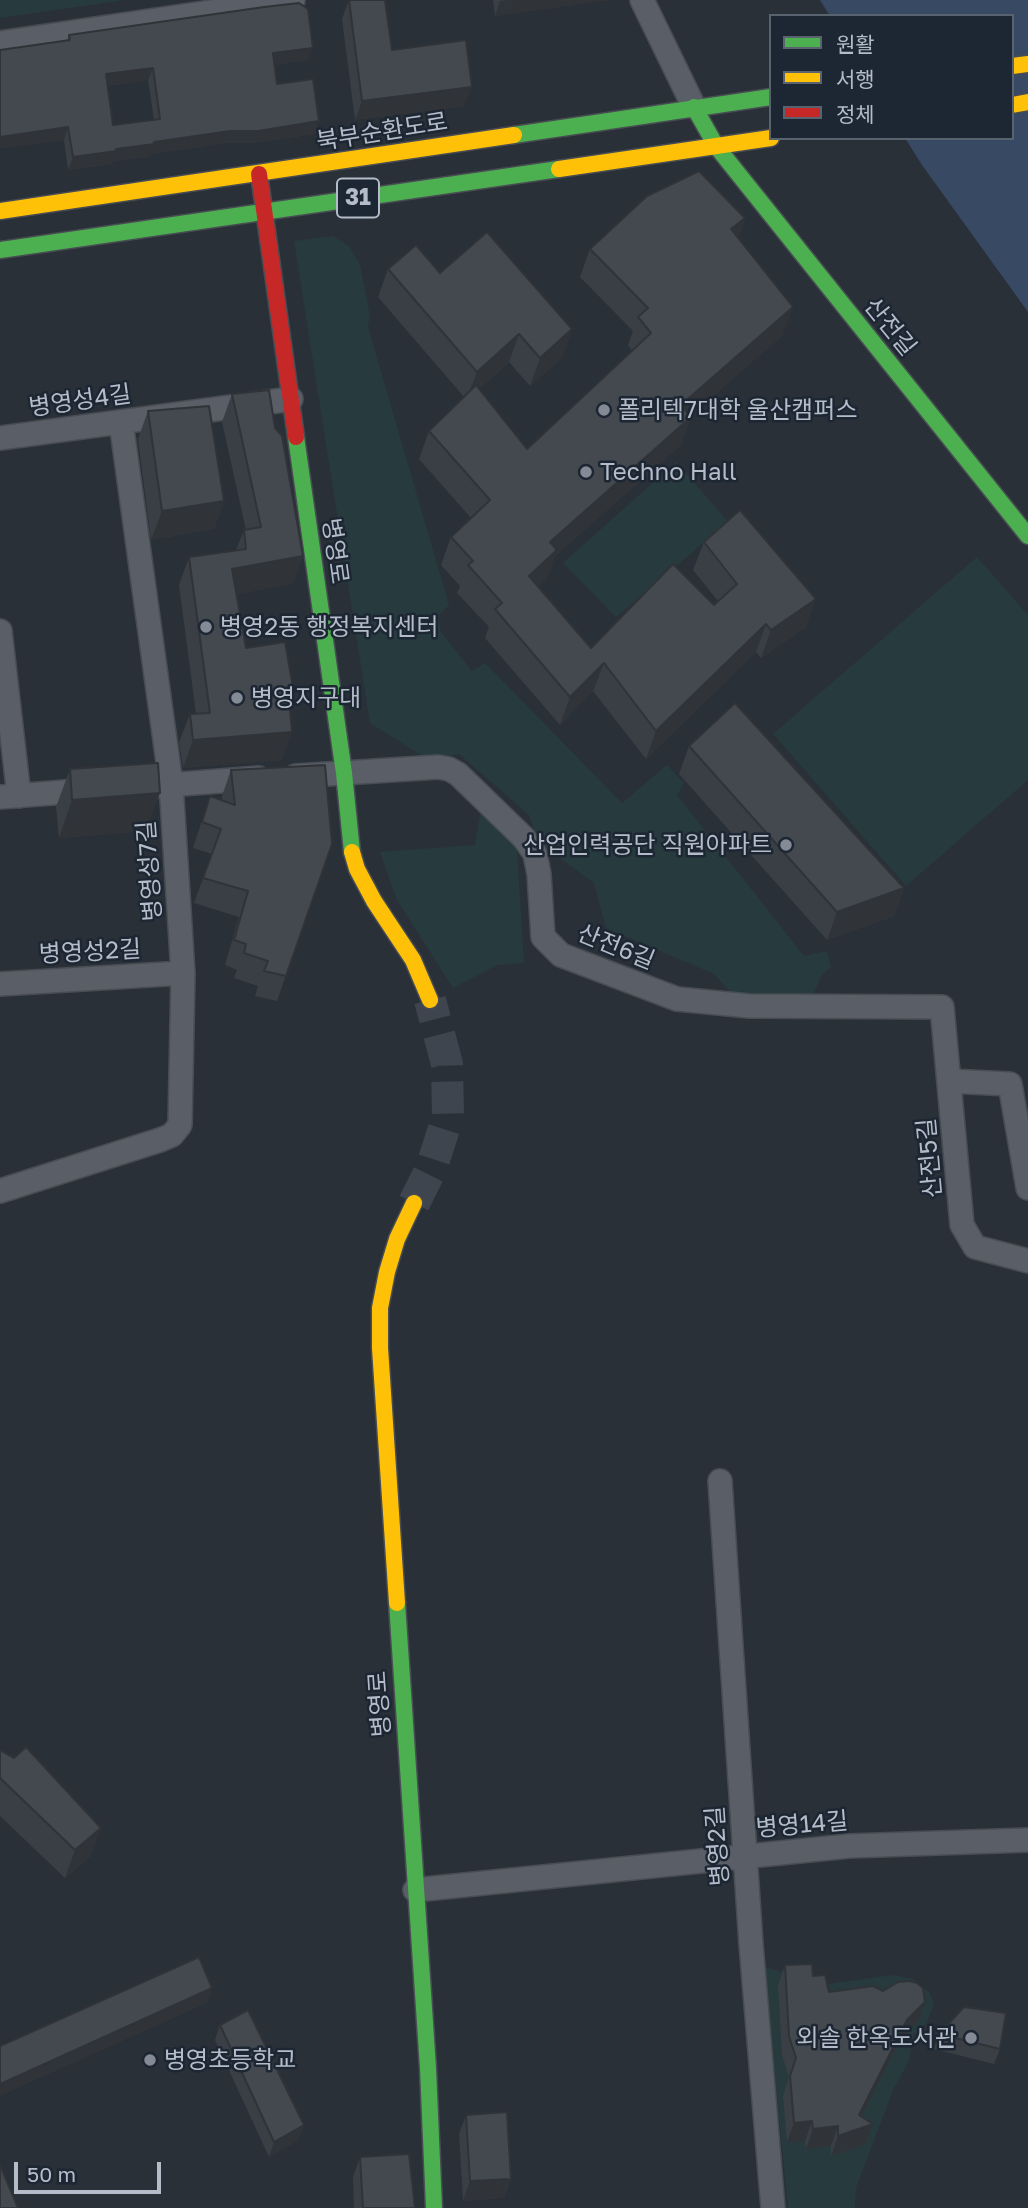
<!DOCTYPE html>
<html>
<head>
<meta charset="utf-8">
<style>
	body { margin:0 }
	#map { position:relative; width:1028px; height:2208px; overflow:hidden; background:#2a3038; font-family:"Golos Text","Noto Sans KR",sans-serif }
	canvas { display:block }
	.legend { position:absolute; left:769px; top:14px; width:245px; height:126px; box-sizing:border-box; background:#1d2633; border:2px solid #59626f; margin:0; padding:9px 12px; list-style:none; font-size:21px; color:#b4bcc9 }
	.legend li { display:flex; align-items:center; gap:14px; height:35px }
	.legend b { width:35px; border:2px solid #59626f }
	.scale { position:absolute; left:14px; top:2162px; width:147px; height:32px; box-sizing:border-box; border:4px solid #b4bcc9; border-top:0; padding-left:9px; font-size:21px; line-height:24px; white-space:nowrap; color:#b4bcc9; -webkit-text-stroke:5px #1d2633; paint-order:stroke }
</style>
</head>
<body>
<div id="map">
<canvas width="1028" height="2208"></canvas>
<ul class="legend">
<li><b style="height:9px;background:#4caf50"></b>원활</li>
<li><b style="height:9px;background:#ffc107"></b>서행</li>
<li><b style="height:9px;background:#c62828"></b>정체</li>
</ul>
<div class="scale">50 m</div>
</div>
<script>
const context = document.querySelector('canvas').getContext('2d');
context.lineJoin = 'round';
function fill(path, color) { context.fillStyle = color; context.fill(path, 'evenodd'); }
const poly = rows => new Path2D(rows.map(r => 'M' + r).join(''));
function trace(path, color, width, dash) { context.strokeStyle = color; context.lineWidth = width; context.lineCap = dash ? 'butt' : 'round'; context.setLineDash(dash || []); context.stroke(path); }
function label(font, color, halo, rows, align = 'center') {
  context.font = font + ' "Golos Text","Noto Sans KR",sans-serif'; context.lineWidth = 5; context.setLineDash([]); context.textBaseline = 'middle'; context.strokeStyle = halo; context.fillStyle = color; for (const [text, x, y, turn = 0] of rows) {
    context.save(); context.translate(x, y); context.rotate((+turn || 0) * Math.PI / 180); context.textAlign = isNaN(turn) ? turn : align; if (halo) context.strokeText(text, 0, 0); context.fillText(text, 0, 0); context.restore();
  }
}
const green = poly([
	[0,0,125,0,0,18],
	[333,236,349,246,360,265,370,316,368,327,449,605,438,616,441,632,472,671,485,663,622,803,667,765,684,783,677,795,804,956,827,951,831,967,822,975,811,999,733,995,714,974,606,928,594,883,538,842,529,815,459,754,429,760,370,723,294,241],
	[676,462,728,522,616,617,563,563],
	[977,557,1028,615,1028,780,906,886,773,734],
	[482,802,516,833,524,963,497,965,453,988,397,900,380,852,475,845],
	[764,1967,828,1984,892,1975,913,1979,929,1992,934,2003,927,2023,913,2035,909,2061,893,2090,856,2188,855,2208,788,2208]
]);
const water = poly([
	[820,0,1028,0,1028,312,922,165,905,138,1012,138,1012,16,830,16]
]);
const secondaryTunnel = poly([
	[414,1203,431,1169,448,1116,447,1064,430,1000]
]);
const street = poly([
	[642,0,694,107],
	[0,43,293,0],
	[0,438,291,399],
	[0,631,19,796],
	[296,776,438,767,449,769,458,774,524,838,535,854,539,874,543,937,561,955,677,999,749,1006,942,1007,962,1225,975,1247,1028,1261],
	[129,788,259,778],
	[0,797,91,790],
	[0,984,183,973],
	[949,1081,1010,1084,1028,1188],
	[0,1191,160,1140,172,1135,180,1125,183,973,171,784,121,422],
	[720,1481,751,1944,773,2208],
	[415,1890,849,1846,1028,1840]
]);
const fast = poly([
	[694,107,716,146,1028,536],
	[514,135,771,97],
	[0,250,559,169],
	[296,437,344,773,352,852],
	[397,1603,428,2068,434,2208]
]);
const slow = poly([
	[1012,66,1028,64],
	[1012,105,1028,102],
	[559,169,771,138],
	[0,211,514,135],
	[352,852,357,869,374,901,413,960,430,1000],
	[397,1603,380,1348,380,1308,387,1272,397,1239,414,1203]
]);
const jam = poly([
	[259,174,296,437]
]);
const wall = poly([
	[349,0,392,50,464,106,355,120,342,19],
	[493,0,609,0,495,16],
	[69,35,308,60,274,65,277,84,315,134,253,143,226,143,151,154,150,157,113,161,112,164,68,170,64,140,0,148,0,50,67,41],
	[148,80,154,120,113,125,107,86],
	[745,218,738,238,783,335,690,416,681,445,555,556,547,578,538,586,591,648,714,605,718,601,693,570,704,542,806,627,761,658,756,652,646,759,593,691,560,725,485,638,489,627,457,593,460,586,441,565,451,537,471,518,419,459,429,431,464,397,378,297,388,269,440,273,572,329,562,358,530,386,509,362,479,389,527,449,632,351,628,345,633,331,580,277,590,249],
	[232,394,293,584,237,594,246,648,293,687,289,697,282,760,183,768,179,742,190,714,196,714,179,585,189,557,236,550,244,530,246,530,222,422],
	[148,411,224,501,214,529,151,540,138,439],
	[689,746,904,888,894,916,827,940,679,774],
	[70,769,146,831,59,838,56,807],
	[231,770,332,844,277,1001,255,996,258,986,234,978,237,970,225,965,239,917,194,903,212,854,193,848,210,796,222,800,222,796],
	[0,1750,14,1758,91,1856,65,1878,0,1816],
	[785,1965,813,1976,829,1992,883,1991,925,2002,918,2021,900,2040,861,2116,873,2124,865,2144,831,2156,831,2146,806,2149,805,2141,787,2142,783,2096,789,2077,782,2055,778,1985],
	[220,2025,299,2140,269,2157,215,2040],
	[939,2034,1000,2049,994,2064,934,2049],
	[466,2115,511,2179,504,2198,463,2201,459,2134],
	[360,2157,415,2208,354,2208,353,2177]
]);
const shadedWall = poly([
	[509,0,609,0,495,16,500,1],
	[313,48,308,60,268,66,273,53],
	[153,68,148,80,101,87,106,74],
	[472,87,464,106,355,120,362,101],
	[319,121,315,134,253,143,226,143,151,154,150,157,113,161,112,164,68,170,73,157,116,149,154,142,230,131],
	[68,127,64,140,0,148,0,137],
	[745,218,735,247,731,229],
	[793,307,783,335,671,433,681,405],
	[572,329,562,358,530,386,540,358],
	[519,334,509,362,466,400,477,372],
	[691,417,681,445,555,556,547,578,519,604,529,576,550,542],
	[224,501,214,529,151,540,162,511],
	[303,556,293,584,222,597,232,569],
	[816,599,806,627,761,658,771,630],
	[766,624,756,652,646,759,656,731],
	[604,663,593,691,560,725,570,697],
	[288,687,293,687,283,714],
	[292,732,282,760,183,768,193,740],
	[160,793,146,831,59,838,72,800],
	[904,888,894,916,827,940,837,912],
	[101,1828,91,1856,65,1878,75,1850],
	[212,1988,207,2003,0,2096,0,2084],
	[925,2002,918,2021,900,2040,854,2131,873,2124,865,2144,831,2156,838,2136,907,2020],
	[812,2121,805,2141,787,2142,794,2123],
	[304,2125,299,2140,269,2157,274,2142],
	[838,2126,831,2146,806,2149,813,2129],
	[511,2179,504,2198,463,2201,470,2181]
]);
const building = poly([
	[349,0,385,0,392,50,466,40,472,87,362,101,349,0],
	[299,3,308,9,313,48,273,53,277,84,313,79,319,121,258,131,230,131,154,142,155,144,116,149,117,151,73,157,68,127,0,137,0,50,70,40,69,35,264,7,299,3],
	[153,68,160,119,113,125,106,74,153,68],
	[699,171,745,218,731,229,793,307,681,405,691,417,550,542,557,550,529,576,591,648,673,564,714,605,737,584,704,542,740,510,816,599,771,630,766,624,656,731,604,663,570,697,495,609,502,603,468,565,473,561,451,537,490,500,429,431,476,385,527,449,651,333,638,317,648,308,590,249,647,196,699,171],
	[487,232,572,329,540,358,519,334,477,372,388,269,416,245,440,273,487,232],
	[269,390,275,428,282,436,303,556,232,569,246,648,285,642,293,687,288,687,292,732,193,740,190,714,210,713,189,557,246,549,244,530,261,527,232,394,269,390],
	[209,406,224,501,162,511,148,411,209,406],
	[735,703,904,888,837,912,689,746,735,703],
	[158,763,160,793,72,800,70,769,158,763],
	[325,765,332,844,286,976,264,971,268,961,244,953,246,944,234,940,248,891,203,878,221,829,202,822,210,796,235,805,231,770,325,765],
	[26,1747,101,1828,75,1850,0,1778,0,1750,14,1758,26,1747],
	[199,1957,212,1988,0,2084,0,2046,199,1957],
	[812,1964,813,1976,825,1975,829,1992,873,1986,883,1991,898,1982,909,1981,917,1983,923,1988,925,2002,907,2020,859,2115,873,2124,838,2136,838,2126,813,2129,812,2121,794,2123,790,2076,796,2058,789,2036,785,1965,812,1964],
	[964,2007,1006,2013,1000,2049,939,2034,964,2007],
	[248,2010,304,2125,274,2142,220,2025,248,2010],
	[507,2112,511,2179,470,2181,466,2115,507,2112],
	[409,2154,415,2208,363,2208,360,2157,409,2154],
	[0,2165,18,2208,0,2208,0,2165]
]);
const markers = [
	[604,410,7,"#848b96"],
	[586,472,7,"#848b96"],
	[206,627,7,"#848b96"],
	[237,698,7,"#848b96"],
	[786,845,7,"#848b96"],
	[971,2038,7,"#848b96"],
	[150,2060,7,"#848b96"]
];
const shields = [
	[358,198,42]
];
const shieldNames = [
	["31",358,198]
];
const streetNames = [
	["북부순환도로",382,132,-9],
	["산전길",890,327,51],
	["병영성4길",80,401,-8],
	["병영로",335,551,82],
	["병영성7길",150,871,-94],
	["산전6길",616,947,22],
	["병영성2길",90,952,-3],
	["산전5길",930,1158,-95],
	["병영로",380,1704,-94],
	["병영14길",802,1825,-5],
	["병영2길",718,1846,-94]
];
const poiNames = [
	["폴리텍7대학 울산캠퍼스",618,410],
	["Techno Hall",600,472],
	["병영2동 행정복지센터",220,627],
	["병영지구대",251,698],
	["산업인력공단 직원아파트",772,845,"right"],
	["외솔 한옥도서관",957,2038,"right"],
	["병영초등학교",164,2060]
];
fill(green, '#273a3e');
fill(water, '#384963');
trace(secondaryTunnel, '#3f454e', 32, [32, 16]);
trace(street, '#484c53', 26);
trace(fast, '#484c53', 19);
trace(slow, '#484c53', 19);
trace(jam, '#484c53', 19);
trace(street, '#5a5e66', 23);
trace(fast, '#4caf50', 16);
trace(slow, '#ffc107', 16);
trace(jam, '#c62828', 16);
fill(wall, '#3a3f45');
fill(shadedWall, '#303338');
fill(building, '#444950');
trace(building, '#303338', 2);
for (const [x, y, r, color] of markers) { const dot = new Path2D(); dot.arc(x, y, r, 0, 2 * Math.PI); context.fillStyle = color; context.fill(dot); trace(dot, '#1d2633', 2.5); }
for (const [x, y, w] of shields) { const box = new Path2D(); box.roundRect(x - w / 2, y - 19.5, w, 39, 5); context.fillStyle = '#1d2633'; context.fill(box); trace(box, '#b4bcc9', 2); }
label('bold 23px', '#b4bcc9', null, shieldNames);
label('24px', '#b4bcc9', '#1d2633', streetNames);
label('24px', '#b4bcc9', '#1d2633', poiNames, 'left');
</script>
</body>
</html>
